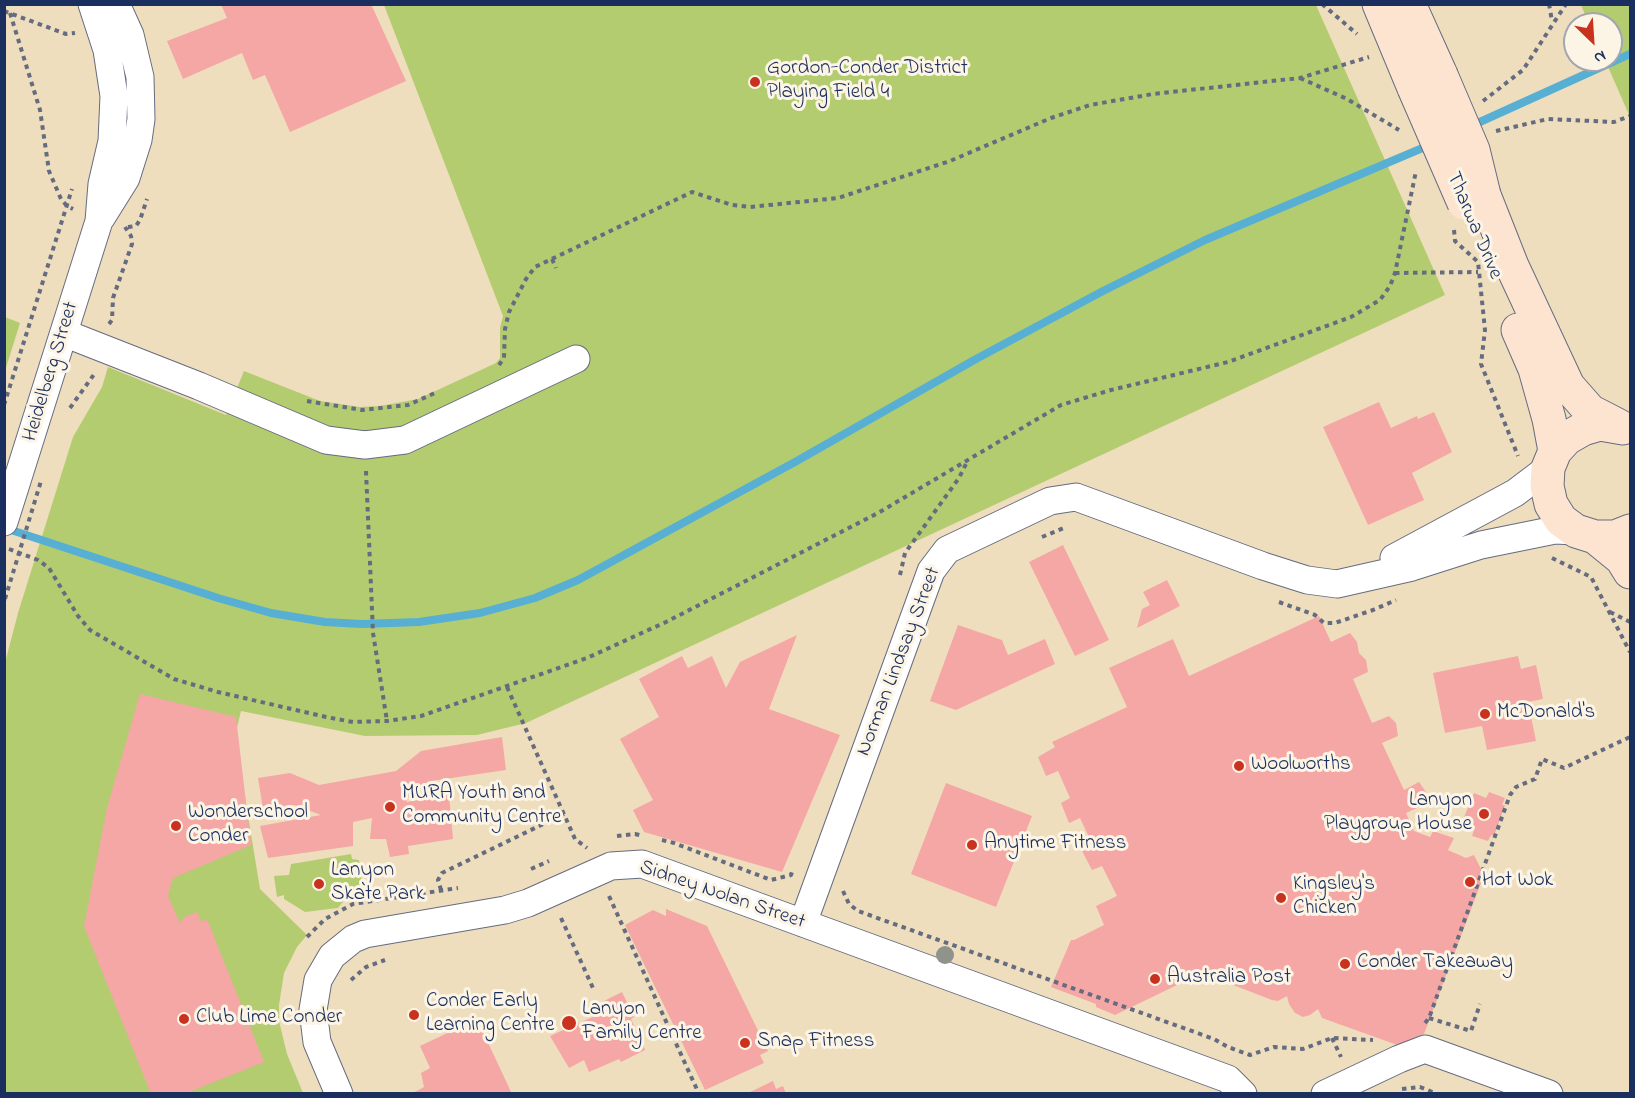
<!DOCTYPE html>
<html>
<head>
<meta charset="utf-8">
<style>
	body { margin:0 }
	#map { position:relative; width:1635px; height:1098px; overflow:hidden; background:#efdebd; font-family:"Indie Flower",sans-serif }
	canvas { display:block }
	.frame { position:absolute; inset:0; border:6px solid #1b2f5e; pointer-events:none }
	.north { position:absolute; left:1563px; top:12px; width:60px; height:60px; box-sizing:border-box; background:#fcf5e5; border:2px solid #a2a6af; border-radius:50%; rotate:155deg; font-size:16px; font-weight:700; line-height:24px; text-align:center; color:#1b2f5e }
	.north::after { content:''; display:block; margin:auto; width:21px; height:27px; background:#c8321e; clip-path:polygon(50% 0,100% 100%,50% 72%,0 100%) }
</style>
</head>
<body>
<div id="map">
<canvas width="1635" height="1098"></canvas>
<div class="frame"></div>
<div class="north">N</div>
</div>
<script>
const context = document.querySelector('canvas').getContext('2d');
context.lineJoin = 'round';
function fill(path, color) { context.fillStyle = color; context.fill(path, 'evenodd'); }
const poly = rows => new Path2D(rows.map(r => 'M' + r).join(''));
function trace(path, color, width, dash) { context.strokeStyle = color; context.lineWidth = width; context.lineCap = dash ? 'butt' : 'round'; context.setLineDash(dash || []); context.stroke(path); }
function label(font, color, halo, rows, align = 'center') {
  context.font = font + ' "Indie Flower",sans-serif'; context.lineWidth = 6; context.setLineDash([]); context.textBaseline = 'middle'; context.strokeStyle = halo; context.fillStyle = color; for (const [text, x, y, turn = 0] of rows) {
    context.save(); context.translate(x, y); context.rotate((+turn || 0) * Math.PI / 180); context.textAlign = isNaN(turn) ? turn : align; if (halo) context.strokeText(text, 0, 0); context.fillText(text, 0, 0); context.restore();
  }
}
const green = poly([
	[384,5,1316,5,1445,295,526,723,477,735,365,736,241,711,235,736,260,889,307,935,297,947,284,973,279,1005,279,1021,287,1054,303,1093,5,1094,5,663,18,613,73,437,102,387,108,367,226,415,244,371,320,401,360,407,380,406,418,399,496,363,500,358,500,328,503,316],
	[1581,5,1630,5,1630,117,1605,60,1611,60,1611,24,1589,24],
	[5,317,20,323,5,371,4,317],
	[351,854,352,859,359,860,363,893,347,897,338,908,305,912,284,899,284,895,277,897,274,876,289,875,291,864]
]);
const stream = poly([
	[1471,126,1630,54],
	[5,528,218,598,271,613,325,622,362,624,419,622,480,613,535,598,578,580,795,462,976,359,1103,291,1205,240,1432,144]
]);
const building = poly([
	[221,4,371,4,406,81,290,132,265,75,253,80,242,53,183,79,167,41,227,18],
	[1379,402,1391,428,1417,416,1418,419,1434,412,1452,452,1412,473,1424,500,1368,525,1323,427],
	[1063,545,1109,640,1075,656,1029,562],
	[1167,580,1180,606,1137,628,1142,609,1150,605,1143,592],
	[1319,616,1331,642,1350,633,1357,642,1359,653,1366,660,1368,672,1353,679,1372,723,1389,716,1396,723,1398,736,1382,743,1404,790,1419,782,1426,792,1428,803,1406,813,1414,831,1430,837,1433,831,1454,838,1448,850,1466,858,1474,855,1484,875,1424,1034,1400,1046,1322,1018,1318,1009,1310,1015,1303,1017,1295,1013,1289,1004,1287,996,1278,1001,1272,1000,1202,973,1115,1015,1096,1007,1096,1004,1051,987,1071,940,1074,940,1104,925,1096,906,1117,896,1102,866,1092,870,1082,851,1093,846,1080,818,1069,823,1061,803,1070,798,1058,771,1046,776,1038,757,1055,747,1052,742,1127,707,1109,668,1173,639,1189,676],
	[958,625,1002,640,1008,655,1045,639,1055,664,956,710,930,701],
	[797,635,769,709,840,735,782,872,644,832,633,810,653,800,620,739,659,717,639,679,682,656,688,668,712,656,726,688,740,662],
	[1518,656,1521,669,1536,665,1543,699,1528,702,1536,741,1487,750,1482,726,1445,733,1433,673],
	[140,694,236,717,251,845,173,878,168,896,180,923,184,917,197,912,201,922,207,919,264,1062,184,1094,151,1094,84,926,107,808],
	[502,737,506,770,431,781,408,798,406,802,449,795,453,839,408,846,409,854,390,857,386,839,370,839,372,818,353,822,353,846,268,858,260,826,321,815,294,805,263,809,258,778,290,773,319,785,396,771,421,751],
	[946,783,1032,816,996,907,911,874],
	[1489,792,1505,798,1502,805,1505,805,1494,836,1491,835,1488,841,1472,836,1475,827,1462,822,1474,793,1486,798],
	[666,909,707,926,768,1051,760,1055,764,1063,705,1090,625,925,653,910,666,916],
	[622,992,634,1017,631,1019,645,1050,621,1062,619,1059,589,1072,584,1060,569,1068,550,1036,597,1015,592,1007],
	[477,1019,512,1094,411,1094,424,1087,421,1073,430,1068,420,1046],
	[773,1081,776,1089,783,1086,786,1094,746,1094]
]);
const path = poly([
	[1322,4,1357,34],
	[1549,4,1552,21],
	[4,11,66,34,75,33],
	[10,13,40,110,49,171,61,199,67,206,73,209],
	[1300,78,1347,99,1399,130],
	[1483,101,1523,70,1566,4],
	[1496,131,1548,119,1614,122,1630,116],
	[128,227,136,226,140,220,147,199],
	[1454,230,1455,241,1478,262,1485,330,1481,364,1518,456],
	[552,259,556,268],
	[1395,273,1478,272],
	[109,324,112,320,113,298,132,244,131,236,125,227],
	[499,365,504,358,505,329,509,312,526,279,535,267,692,192,732,205,750,207,838,198,950,161,1051,118,1090,105,1153,94,1300,78,1369,57],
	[307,401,362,410,408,405,435,393],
	[4,405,72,189],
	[70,408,95,373],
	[366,471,373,633,387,721],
	[1042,537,1066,527],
	[9,549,38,560,49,568,78,616,90,630,174,679,218,692,326,717,353,722,387,721,421,716,587,658,666,622,878,513,1061,405,1111,390,1228,362,1351,317,1380,300,1390,286,1395,273,1416,171],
	[1552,558,1591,577,1630,652],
	[900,575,905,553,959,478,967,462],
	[4,600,5,599],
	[1279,602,1315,615,1324,623,1335,623,1373,610,1396,600],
	[1610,612,1630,622],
	[507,687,575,839,587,848],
	[617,836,635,834,643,836],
	[662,840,674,843,771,880,791,875,792,872],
	[531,869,549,861],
	[441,890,438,880,442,873,564,814],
	[843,891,849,904,858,911,1214,1039,1228,1047,1250,1055,1274,1047,1303,1049,1332,1038,1373,1040],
	[609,896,699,1094],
	[561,918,593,988],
	[307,937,325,919,353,904,458,888],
	[351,980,366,967,385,960],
	[1429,1018,1471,1031,1480,1004],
	[1425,1023,1429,1018,1510,795,1516,787,1535,779,1542,759,1564,768,1630,737],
	[1332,1038,1341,1057],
	[1402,1089,1420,1087,1437,1094]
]);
const street = poly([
	[101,218,126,178,138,140,141,119,140,77,130,35,116,4],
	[64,333,199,386,326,440,365,445,405,440,576,359],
	[4,522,99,221,102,184,112,141,114,96,107,50,92,4],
	[1394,558,1515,493,1548,468],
	[803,923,931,571,947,550,1050,501,1076,497,1263,566,1307,580,1337,584,1412,567,1481,545,1555,530,1576,531],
	[339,1094,317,1042,313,1010,318,980,332,956,353,939,365,934,505,910,528,903,611,866,642,864,1228,1079,1243,1094],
	[1325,1094,1399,1059,1425,1049,1549,1094]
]);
const secondary = poly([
	[1379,4,1414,88],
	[1409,4,1441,75],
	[1484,195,1512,266,1568,386,1590,411,1619,426],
	[1518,330,1535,369,1549,419,1555,451],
	[1623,428,1600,424,1583,429,1567,438,1555,451,1548,468,1547,486,1551,504,1561,520,1576,531,1595,537,1615,537,1630,531],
	[1595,537,1622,559,1630,572]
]);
const pathBridge = poly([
	[5,599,41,481]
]);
const secondaryBridge = poly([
	[1441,75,1473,150,1484,195],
	[1414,88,1464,203]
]);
const trees = [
	[945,955]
];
const markers = [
	[755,82,6,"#c8321e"],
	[1485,714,6,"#c8321e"],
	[1239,766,6,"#c8321e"],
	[390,807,6,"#c8321e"],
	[1484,814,6,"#c8321e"],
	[176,826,6,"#c8321e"],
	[972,845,6,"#c8321e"],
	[1470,882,6,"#c8321e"],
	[319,884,6,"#c8321e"],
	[1281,898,6,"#c8321e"],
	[1345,964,6,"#c8321e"],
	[1155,979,6,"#c8321e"],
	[414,1015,6,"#c8321e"],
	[184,1019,6,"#c8321e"],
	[569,1023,8,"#c8321e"],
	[745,1043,6,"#c8321e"]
];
const poiNames = [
	["Gordon-Conder District",767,70],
	["Playing Field 4",767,94],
	["McDonald's",1497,714],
	["Woolworths",1251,766],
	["MURA Youth and",402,795],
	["Community Centre",402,819],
	["Lanyon",1472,802,"right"],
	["Playgroup House",1472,826,"right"],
	["Wonderschool",188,814],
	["Conder",188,838],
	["Anytime Fitness",984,845],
	["Lanyon",331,872],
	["Skate Park",331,896],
	["Hot Wok",1482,882],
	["Kingsley's",1293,886],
	["Chicken",1293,910],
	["Conder Takeaway",1357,964],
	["Australia Post",1167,979],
	["Conder Early",426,1003],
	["Learning Centre",426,1027],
	["Lanyon",582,1011],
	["Family Centre",582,1035],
	["Club Lime Conder",196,1019],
	["Snap Fitness",757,1043]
];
const streetNames = [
	["Tharwa Drive",1473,226,67],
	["Heidelberg Street",52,372,-73],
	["Norman Lindsay Street",900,662,-69],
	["Sidney Nolan Street",722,896,19]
];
fill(green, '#b4cc70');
trace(stream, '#57afd4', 8);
fill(building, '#f4a7a5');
trace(street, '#656c7f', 29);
trace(secondary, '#656c7f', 35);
trace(path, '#656c7f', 4, [4.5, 4.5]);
trace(street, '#fff', 27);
trace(secondary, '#fde4d1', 33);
trace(secondaryBridge, '#656c7f', 35, []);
trace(pathBridge, '#656c7f', 4, [4.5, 4.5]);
trace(secondaryBridge, '#fde4d1', 33);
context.fillStyle = '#8f938b';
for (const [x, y] of trees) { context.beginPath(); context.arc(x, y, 9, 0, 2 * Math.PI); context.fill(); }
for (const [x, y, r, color] of markers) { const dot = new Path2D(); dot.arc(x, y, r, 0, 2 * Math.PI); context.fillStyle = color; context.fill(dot); trace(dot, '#fcf5e5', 2); }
label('21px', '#1b2f5e', '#fcf5e5', poiNames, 'left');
label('21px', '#1b2f5e', '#fcf5e5', streetNames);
</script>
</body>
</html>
